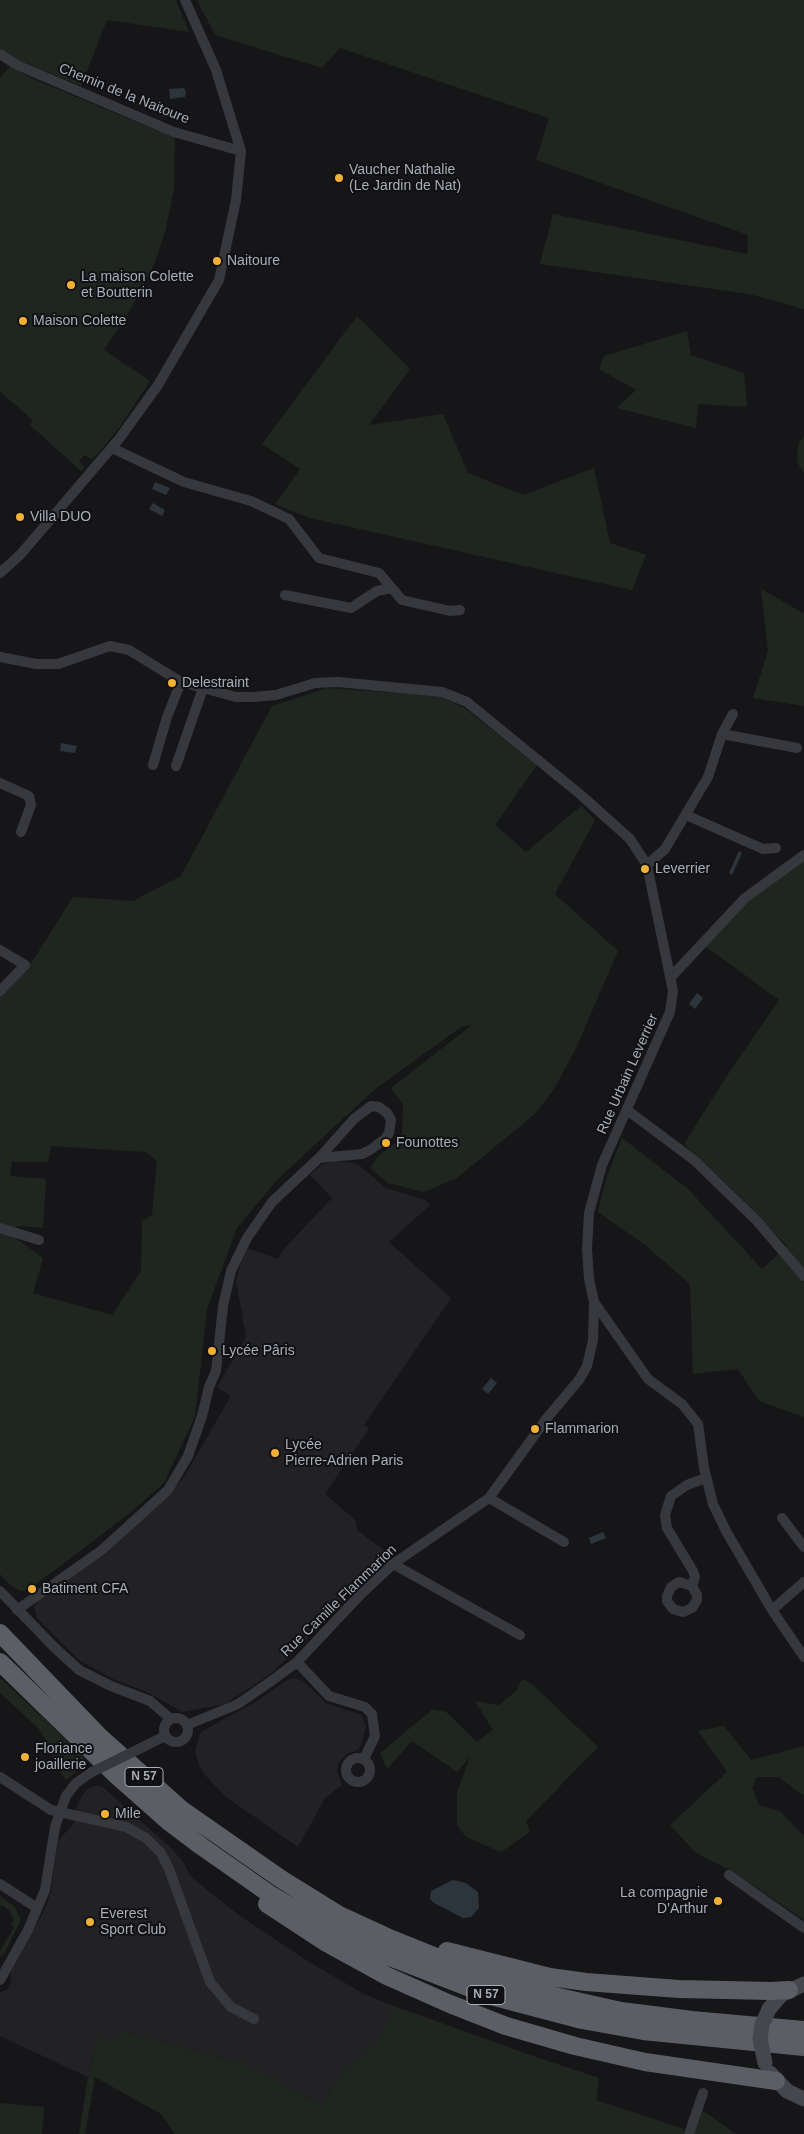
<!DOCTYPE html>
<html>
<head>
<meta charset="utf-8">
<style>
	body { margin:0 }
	canvas { display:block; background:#161618 }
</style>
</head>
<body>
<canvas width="804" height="2134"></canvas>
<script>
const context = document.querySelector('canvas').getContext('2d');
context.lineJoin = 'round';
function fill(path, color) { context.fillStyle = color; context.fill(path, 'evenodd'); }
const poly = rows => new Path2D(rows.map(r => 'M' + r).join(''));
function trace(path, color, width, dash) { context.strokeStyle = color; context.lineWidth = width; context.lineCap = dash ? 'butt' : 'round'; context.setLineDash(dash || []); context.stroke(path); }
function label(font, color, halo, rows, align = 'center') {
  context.font = font + ' Helvetica,sans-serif'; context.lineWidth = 4; context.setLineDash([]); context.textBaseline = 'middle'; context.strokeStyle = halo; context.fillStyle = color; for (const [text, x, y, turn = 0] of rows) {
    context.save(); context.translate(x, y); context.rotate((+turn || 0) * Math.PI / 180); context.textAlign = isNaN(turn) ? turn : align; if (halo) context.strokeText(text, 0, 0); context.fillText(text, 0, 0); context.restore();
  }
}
const built = poly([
	[335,1161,353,1163,361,1167,386,1188,425,1200,430,1205,389,1242,451,1298,364,1425,369,1429,325,1494,356,1521,357,1530,390,1555,365,1576,301,1645,269,1675,225,1704,183,1712,147,1692,115,1680,79,1660,37,1618,34,1607,38,1601,107,1553,175,1488,184,1477,231,1396,217,1387,246,1337,236,1281,242,1260,247,1250,250,1249,278,1259,284,1249,332,1198,310,1175,321,1165],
	[294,1678,303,1681,326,1703,361,1715,366,1726,361,1746,358,1750,347,1754,338,1763,337,1771,342,1785,325,1798,298,1847,226,1797,205,1775,198,1763,195,1750,197,1748,196,1746,201,1732,257,1701,287,1680],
	[95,1786,101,1786,104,1788,173,1850,183,1862,191,1877,240,1916,309,1962,362,1993,394,2006,378,2042,342,2072,322,2105,246,2064,121,2031,115,2042,98,2038,88,2077,0,2036,0,1993,8,1989,12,1981,10,1977,11,1970,45,1909,51,1891,58,1843,61,1837,72,1826,79,1813,76,1809,82,1796,87,1789]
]);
const green = poly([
	[0,0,176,0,189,32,107,20,81,86,16,59,0,48],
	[197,0,804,0,804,309,749,294,540,264,553,214,747,254,748,235,536,160,549,118,340,48,322,68,215,35],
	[10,66,29,77,141,124,175,136,174,189,166,228,155,262,131,309,104,350,150,381,119,428,101,450,92,459,84,455,82,458,79,461,84,467,81,471,30,425,33,420,0,392,0,78],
	[357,316,410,369,369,425,443,414,468,473,523,495,594,468,610,543,646,555,632,590,310,518,275,504,300,469,262,444],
	[687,331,691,355,744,373,747,407,698,404,696,428,617,408,636,390,599,369,604,356],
	[804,436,804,473,797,462,798,445],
	[761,589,803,613,804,612,804,706,753,698,768,651],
	[327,688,439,696,466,709,537,765,495,825,526,852,581,806,595,820,555,894,618,951,576,1048,554,1089,535,1114,457,1178,424,1192,388,1183,370,1168,377,1157,398,1141,402,1133,403,1104,391,1088,472,1025,461,1027,374,1090,278,1179,237,1228,207,1309,195,1416,164,1483,131,1512,80,1551,28,1590,21,1591,9,1584,0,1574,0,1230,13,1236,43,1258,33,1293,112,1315,141,1271,142,1221,152,1215,157,1161,146,1152,51,1146,48,1162,12,1162,10,1176,46,1179,43,1228,17,1226,16,1229,0,1225,0,996,32,962,73,897,133,901,181,876,272,706],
	[804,851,804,1417,759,1401,738,1369,693,1374,690,1284,645,1245,598,1212,606,1179,622,1138,687,1188,762,1269,787,1246,736,1193,684,1144,724,1080,779,1000,701,943,739,898,781,865],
	[0,1678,53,1727,88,1762,66,1780,58,1769,46,1740,38,1728,0,1693],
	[522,1679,532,1684,598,1747,526,1821,530,1832,501,1852,466,1837,457,1825,457,1793,470,1757,457,1772,412,1741,387,1769,380,1753,433,1709,446,1712,477,1742,493,1730,475,1701,499,1705,516,1691],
	[724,1726,751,1760,804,1746,804,1796,779,1777,757,1777,752,1787,759,1805,781,1812,804,1836,804,1920,735,1873,695,1852,670,1825,727,1772,698,1731],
	[0,1896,15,1907,21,1920,4,1954,0,1957,0,1951,14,1927,11,1925,14,1920,9,1910,2,1905,0,1907],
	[394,2006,533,2056,599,2078,596,2100,684,2129,683,2134,175,2134,161,2114,95,2077,85,2134,79,2134,88,2077,98,2038,115,2042,121,2031,246,2064,322,2105,342,2072,378,2042],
	[0,2103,44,2107,42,2134,0,2134],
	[702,2110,736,2134,694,2134]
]);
const water = poly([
	[184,88,186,92,185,97,170,99,169,89],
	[155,482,170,488,166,495,152,489],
	[153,503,165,510,162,516,149,509],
	[61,743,77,746,75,753,60,751],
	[739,851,742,853,732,875,729,873],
	[697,993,703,998,695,1009,689,1004],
	[491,1378,497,1383,488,1394,482,1389],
	[603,1532,606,1538,591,1544,589,1538],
	[453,1880,466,1883,478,1892,479,1908,471,1917,463,1918,434,1903,430,1899,431,1891]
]);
const minor = poly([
	[0,54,17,65,174,132,241,151],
	[112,448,184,482,251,501,289,519,319,558,379,573,402,600,450,611,460,610],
	[0,573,20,555,119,439,158,385,219,280,236,200,241,151,216,70,185,0],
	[285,595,351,608,377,591,391,588],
	[0,657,36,664,58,664,110,646,129,650,181,682,236,697,253,697,276,695,315,683,338,682,442,692,467,702,581,795,630,839,647,865,673,991,670,1012,602,1165,589,1213,587,1249,589,1279,594,1302,648,1379,682,1404,698,1424,704,1468,713,1504,726,1531,772,1610,804,1657],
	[722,734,797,748],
	[153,765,167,717,181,682],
	[176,766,203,688],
	[0,783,29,796,31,805,21,832],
	[686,815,763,849,776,848],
	[647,865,665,849,708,777,722,734,733,714],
	[0,950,25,965,0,991],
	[671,977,745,898,804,855],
	[627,1110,694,1160,757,1221,804,1276],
	[0,1228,39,1240],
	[489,1498,564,1542],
	[782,1518,804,1547],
	[393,1564,520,1635],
	[692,1586,679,1582,671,1587,667,1596,667,1601,673,1609,683,1612,692,1608,697,1600,697,1595,692,1586,695,1577,693,1571,667,1528,665,1515,671,1496,687,1485,706,1478],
	[0,1591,54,1647,79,1670,111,1686,150,1701,171,1719],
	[17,1610,102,1550,168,1490,188,1456,202,1416,209,1387,216,1371,223,1306,231,1271,247,1238,272,1202,319,1158,354,1119,371,1106,379,1107,387,1113,391,1120,389,1133,385,1139,370,1150,362,1154,319,1158],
	[772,1610,804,1582],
	[297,1662,329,1696,365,1707,372,1714,375,1736,364,1759],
	'164 1730a12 12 0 1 1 24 0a12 12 0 1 1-24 0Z',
	[187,1725,238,1704,270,1682,297,1662,361,1594,393,1564,489,1498,547,1418,579,1380,587,1366,593,1340,594,1302],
	[141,1748,165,1736],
	'346 1770a12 12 0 1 1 24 0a12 12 0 1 1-24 0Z',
	[0,1777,51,1810,126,1827,146,1838,161,1853,169,1869,210,1982,231,2007,254,2019],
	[729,1875,804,1928],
	[0,1884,37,1908],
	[0,1980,28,1930,45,1890,55,1827,66,1796,76,1783,92,1772],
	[689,2134,703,2093]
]);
const secondary = poly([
	[769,2009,781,1995,804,1984],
	[770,2073,787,2091,804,2099]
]);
const trunk = poly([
	[0,1633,100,1737,182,1810,281,1879,339,1915,387,1937,486,1977,550,1995,621,2011,692,2020,804,2030],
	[0,1662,116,1775,168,1821,201,1846,271,1895,304,1914,385,1955,491,1996,582,2020,643,2031,804,2047],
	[267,1904,325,1942,387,1976,450,2004,506,2026,575,2046,645,2062,776,2081],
	[447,1951,550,1977,586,1982,679,1989,771,1991,789,1990]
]);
const minorBridge = poly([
	[92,1772,141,1748]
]);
const secondaryBridge = poly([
	[765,2063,760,2039,762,2025,769,2009]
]);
const markers = [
	[339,178,5,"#f2b134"],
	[217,261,5,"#f2b134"],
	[71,285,5,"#f2b134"],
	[23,321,5,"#f2b134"],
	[20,517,5,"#f2b134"],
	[172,683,5,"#f2b134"],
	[645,869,5,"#f2b134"],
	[386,1143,5,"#f2b134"],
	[212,1351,5,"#f2b134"],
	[535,1429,5,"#f2b134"],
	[275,1453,5,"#f2b134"],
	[32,1589,5,"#f2b134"],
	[25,1757,5,"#f2b134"],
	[105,1814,5,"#f2b134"],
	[718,1901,5,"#f2b134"],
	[90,1922,5,"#f2b134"]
];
const shields = [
	[144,1777,38],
	[486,1995,38]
];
const shieldNames = [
	["N 57",144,1777],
	["N 57",486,1995]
];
const streetNames = [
	["Chemin de la Naitoure",124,94,22],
	["Rue Urbain Leverrier",628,1074,-66],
	["Rue Camille Flammarion",339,1601,-44]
];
const poiNames = [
	["Vaucher Nathalie",349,170],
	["(Le Jardin de Nat)",349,186],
	["Naitoure",227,261],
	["La maison Colette",81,277],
	["et Boutterin",81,293],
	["Maison Colette",33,321],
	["Villa DUO",30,517],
	["Delestraint",182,683],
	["Leverrier",655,869],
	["Founottes",396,1143],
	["Lycée Pâris",222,1351],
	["Flammarion",545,1429],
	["Lycée",285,1445],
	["Pierre-Adrien Paris",285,1461],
	["Batiment CFA",42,1589],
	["Floriance",35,1749],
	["joaillerie",35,1765],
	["Mile",115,1814],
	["La compagnie",708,1893,"right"],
	["D'Arthur",708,1909,"right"],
	["Everest",100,1914],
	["Sport Club",100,1930]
];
fill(built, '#222225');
fill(green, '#1e261f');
fill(water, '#2c353c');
trace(minor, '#37383d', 10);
trace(secondary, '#45474d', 15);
trace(trunk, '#5b5e65', 18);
trace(minorBridge, '#37383d', 10);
trace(secondaryBridge, '#45474d', 15);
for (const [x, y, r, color] of markers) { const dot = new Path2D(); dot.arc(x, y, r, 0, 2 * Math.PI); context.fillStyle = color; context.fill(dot); trace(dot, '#111113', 2); }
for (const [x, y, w] of shields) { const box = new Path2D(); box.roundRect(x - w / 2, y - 9.5, w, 19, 4); context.fillStyle = '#111113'; context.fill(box); trace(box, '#a8adb8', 1); }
label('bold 12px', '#a8adb8', null, shieldNames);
label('14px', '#a8adb8', '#111113', streetNames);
label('14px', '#a8adb8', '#111113', poiNames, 'left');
</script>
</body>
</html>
